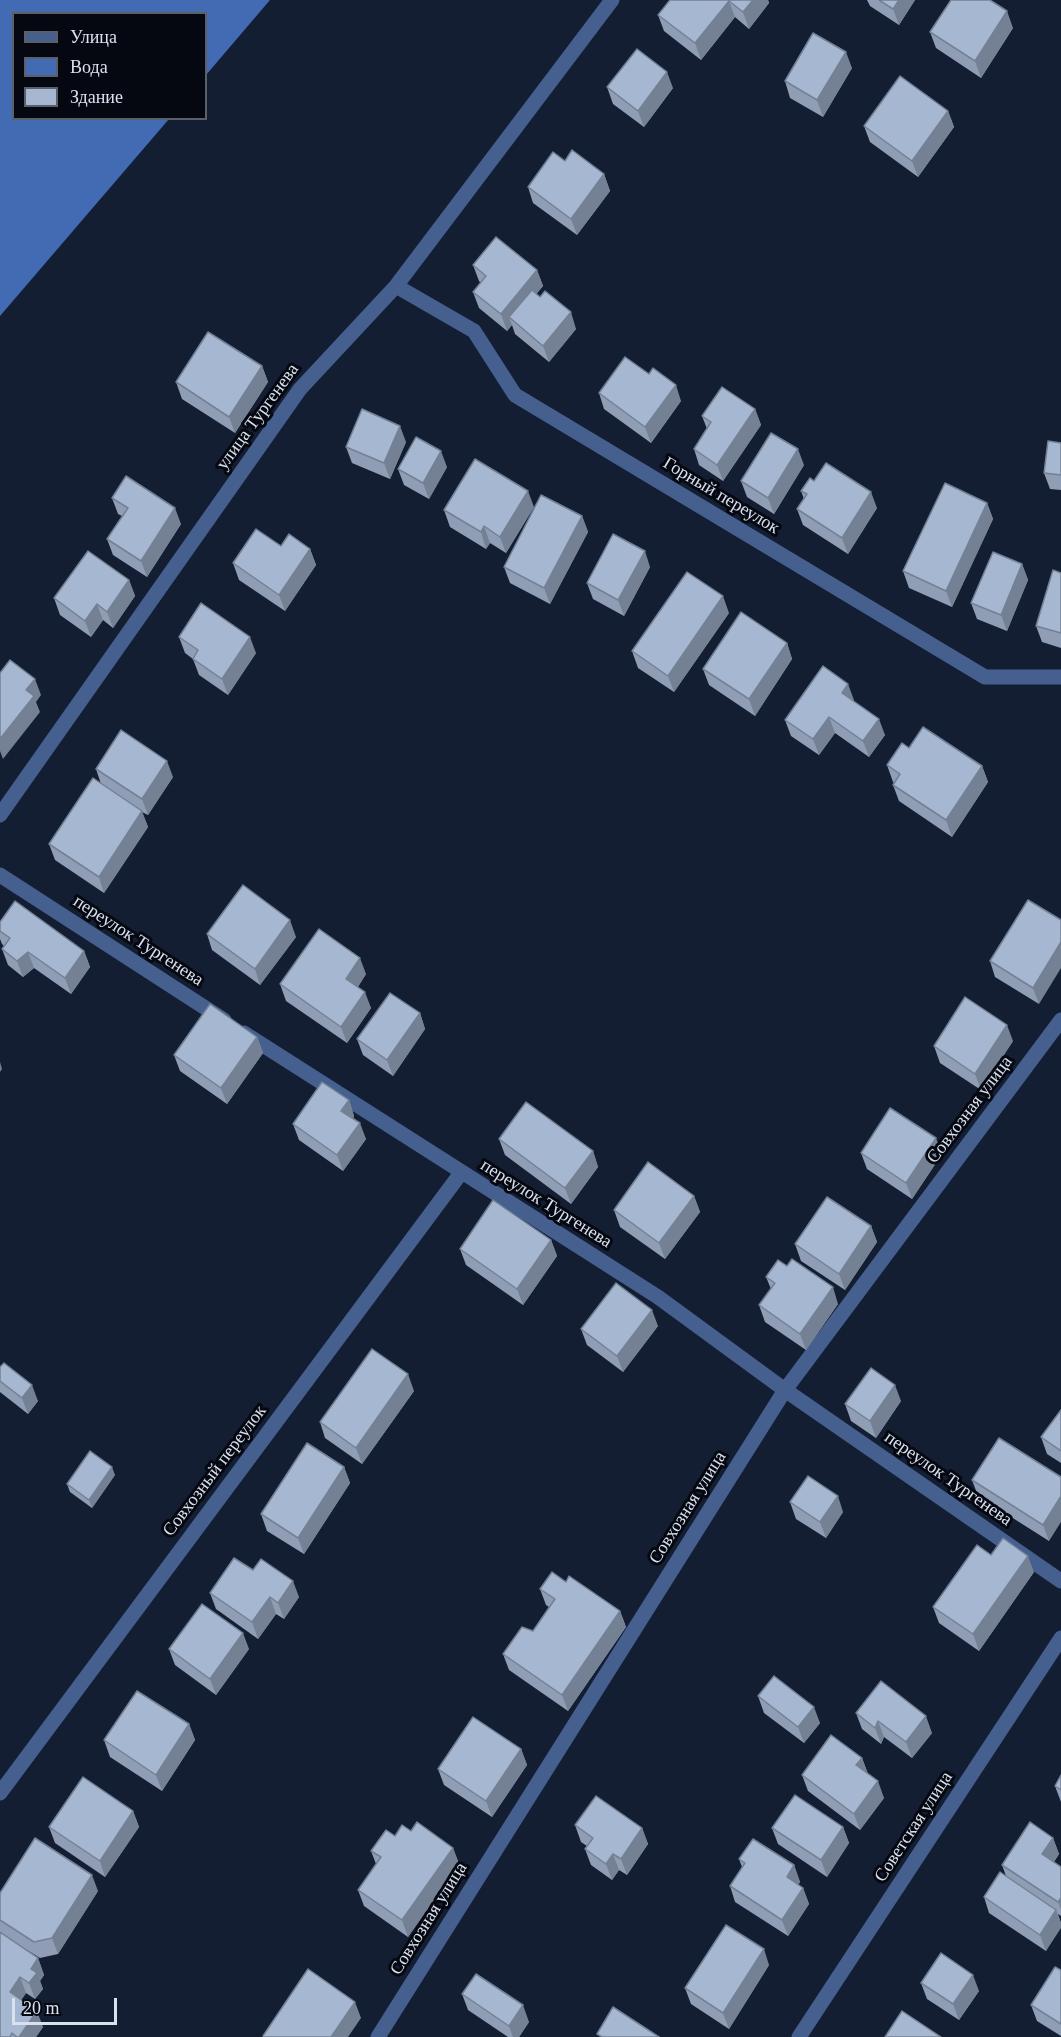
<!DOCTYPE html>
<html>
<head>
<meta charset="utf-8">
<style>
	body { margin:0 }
	#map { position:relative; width:1061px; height:2037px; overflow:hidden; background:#131e33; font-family:"Times New Roman",serif }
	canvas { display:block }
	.legend { position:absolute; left:12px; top:12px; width:195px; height:108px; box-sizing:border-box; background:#050811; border:2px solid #5a5f6a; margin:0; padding:8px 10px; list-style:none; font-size:18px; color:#d9e1ef }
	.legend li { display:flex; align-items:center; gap:12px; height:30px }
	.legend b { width:30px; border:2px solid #5a5f6a }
	.scale { position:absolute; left:12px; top:1998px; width:105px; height:27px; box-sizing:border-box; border:3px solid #d9e1ef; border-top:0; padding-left:8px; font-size:18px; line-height:21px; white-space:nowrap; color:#d9e1ef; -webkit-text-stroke:4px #050811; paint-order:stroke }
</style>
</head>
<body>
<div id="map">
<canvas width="1061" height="2037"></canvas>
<ul class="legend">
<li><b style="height:8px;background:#45608f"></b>Улица</li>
<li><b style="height:16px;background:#426bb3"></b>Вода</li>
<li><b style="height:16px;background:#a6b7d2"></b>Здание</li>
</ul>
<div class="scale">20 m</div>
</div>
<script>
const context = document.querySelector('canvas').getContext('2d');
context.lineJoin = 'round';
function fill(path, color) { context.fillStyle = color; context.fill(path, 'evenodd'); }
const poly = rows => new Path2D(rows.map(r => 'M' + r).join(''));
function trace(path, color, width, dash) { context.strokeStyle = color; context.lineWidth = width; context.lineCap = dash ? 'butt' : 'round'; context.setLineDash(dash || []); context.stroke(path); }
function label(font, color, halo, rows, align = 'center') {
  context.font = font + ' "Times New Roman",serif'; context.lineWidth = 6; context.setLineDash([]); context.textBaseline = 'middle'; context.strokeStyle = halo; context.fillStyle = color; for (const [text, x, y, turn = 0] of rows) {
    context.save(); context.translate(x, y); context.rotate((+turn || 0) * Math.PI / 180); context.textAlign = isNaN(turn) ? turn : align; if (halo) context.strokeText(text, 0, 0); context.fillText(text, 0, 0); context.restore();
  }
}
const water = poly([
	[0,0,270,0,206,75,206,14,14,14,14,118,169,119,0,316]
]);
const minor = poly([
	[396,286,474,331,515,395,985,677,1061,677],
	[0,815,300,389,396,286,612,0],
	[0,875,224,1020],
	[244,1033,658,1297,785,1390,1061,1581],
	[0,1793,461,1173],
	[378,2037,785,1390,1061,1020],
	[799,2037,1061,1638]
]);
const wall = poly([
	[670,0,768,0,769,3,749,29,735,17,701,60,664,31,658,15],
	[867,0,915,0,899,25,870,6],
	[1013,28,981,78,936,48,930,32],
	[852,68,823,117,790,98,785,81],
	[607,87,673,88,644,127,613,104],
	[948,111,954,127,918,177,870,142,864,126],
	[565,161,604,174,610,191,577,235,533,203,528,187],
	[473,265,537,270,543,286,536,294,576,329,549,362,515,334,512,325,507,331,479,308,473,292,481,283,479,281],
	[262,366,268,382,235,433,182,399,176,382],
	[599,393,681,401,651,443,604,409],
	[755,409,761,425,723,481,699,465,694,449,707,429,702,416],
	[406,442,390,479,352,463,346,447],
	[1061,443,1061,490,1050,489,1044,473],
	[804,465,774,514,747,497,741,481],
	[447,467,429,499,404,485,398,469],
	[814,481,877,508,848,554,803,525,797,509,804,499,801,491],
	[112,498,181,524,147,577,113,555,107,539,122,516,118,514],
	[987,503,993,519,952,607,909,588,903,571],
	[534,507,506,553,490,543,486,549,450,527,444,510],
	[582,516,588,532,550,604,510,583,504,567],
	[281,546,310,549,316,565,285,611,239,580,233,563],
	[1022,564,1028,580,1007,631,977,619,971,603],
	[650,567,624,616,593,599,587,583],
	[1061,573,1061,648,1042,642,1036,626],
	[129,580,135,596,113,628,103,620,91,637,60,615,54,598],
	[729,613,674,692,638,668,632,651],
	[179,637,256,653,228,695,199,675,193,659,185,653],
	[787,643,792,659,755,716,709,685,703,669],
	[854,700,853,701,885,735,869,757,835,733,819,755,791,736,785,720],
	[909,748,982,766,988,782,952,837,899,801,893,785,894,783,893,782,887,765],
	[96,769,173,777,148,815,142,812,148,827,104,893,55,860,49,844,101,784],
	[1028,900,1039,1004,995,977,990,961],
	[0,922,84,951,90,967,71,994,34,968,23,977,8,965,2,949,4,946,2,944,0,939],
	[207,934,296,937,260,985,212,950],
	[366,974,358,987,371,1008,347,1043,286,1001,280,984],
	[420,1013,425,1029,393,1076,363,1055,357,1039],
	[257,1037,263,1053,227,1104,180,1071,174,1055],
	[1013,1041,981,1090,940,1063,934,1046],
	[349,1100,354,1116,353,1119,366,1139,343,1171,299,1140,293,1124],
	[499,1139,593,1151,598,1167,571,1204,505,1155],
	[861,1153,942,1154,912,1199,867,1169],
	[694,1196,700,1212,665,1259,620,1227,614,1210],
	[871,1226,877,1242,845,1290,801,1261,795,1244],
	[551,1240,557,1256,523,1305,466,1265,460,1249],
	[766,1277,838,1304,806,1350,765,1322,759,1305,771,1289],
	[658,1326,623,1372,587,1345,581,1329],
	[0,1367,38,1401,28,1414,0,1392],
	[414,1391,362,1464,325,1438,320,1422],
	[901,1401,876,1438,851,1421,845,1404],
	[1061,1410,1061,1463,1047,1454,1041,1437],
	[344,1467,350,1483,304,1554,267,1531,261,1514],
	[115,1475,92,1508,70,1492,67,1484],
	[1061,1477,1049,1541,978,1496,972,1480],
	[790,1502,843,1512,826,1538,796,1519],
	[253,1570,299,1597,284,1619,276,1614,258,1639,216,1609,210,1593],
	[1034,1572,979,1651,939,1623,933,1607],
	[566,1582,620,1611,626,1627,568,1711,509,1670,503,1654,533,1631,549,1607,546,1605,540,1589],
	[169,1649,249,1649,216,1695,175,1665],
	[758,1696,820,1723,804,1743,764,1713],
	[856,1713,932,1733,912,1758,884,1737,881,1744,862,1729],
	[189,1724,195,1740,162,1791,110,1757,104,1740],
	[521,1749,527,1765,492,1817,444,1785,438,1769],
	[862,1758,868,1774,884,1798,860,1830,808,1791,802,1775],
	[1061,1775,1061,1802,1055,1786],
	[133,1811,139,1827,105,1877,55,1843,49,1827],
	[575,1825,642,1828,648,1844,627,1875,619,1870,612,1880,591,1865,585,1849,587,1846,581,1842],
	[843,1827,849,1843,827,1877,778,1844,772,1828],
	[395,1836,453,1848,459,1864,408,1937,364,1906,358,1890,376,1864,371,1851],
	[1053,1838,1059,1854,1054,1862,1061,1867,1061,1916,1058,1914,1061,1923,1046,1951,989,1913,984,1897,1006,1876,1002,1865],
	[739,1859,794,1865,800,1882,798,1885,803,1888,809,1904,788,1936,735,1902,730,1886,742,1867],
	[98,1891,58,1954,40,1958,14,1942,38,1958,44,1975,40,1981,43,1989,35,1999,26,1993,21,2000,43,2027,36,2037,0,2037,0,1893],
	[769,1965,729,2029,691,2004,685,1988],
	[1061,1970,1061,2036,1037,2021,1031,2005],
	[921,1983,979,1991,959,2020,927,1999],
	[462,1994,529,2022,519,2037,508,2037,468,2010]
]);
const shadedWall = poly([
	[753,0,768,0,769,3,749,29,743,12],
	[899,0,915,0,899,25,893,9],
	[729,1,735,17,701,60,695,43],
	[1007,11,1013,28,981,78,975,61],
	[846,52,852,68,823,117,817,100],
	[667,72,673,88,644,127,638,111],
	[948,111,954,127,918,177,912,161],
	[604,174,610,191,577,235,571,219],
	[537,270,543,286,514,322,509,317,512,325,507,331,501,314],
	[571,312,576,329,549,362,543,346],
	[262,366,268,382,235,433,229,417],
	[676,385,681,401,651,443,645,427],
	[755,409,761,425,723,481,717,465],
	[400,426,406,442,390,479,384,463],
	[798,449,804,465,774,514,768,498],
	[441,451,447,467,429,499,423,483],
	[528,491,534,507,506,553,500,537],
	[871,492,877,508,848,554,842,538],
	[987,503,993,519,952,607,946,591],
	[175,508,181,524,147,577,141,561],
	[582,516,588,532,550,604,544,588],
	[484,526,490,543,486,549,481,532],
	[310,549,316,565,285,611,279,595],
	[645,551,650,567,624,616,618,600],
	[1022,564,1028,580,1007,631,1001,615],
	[129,580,135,596,113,628,107,612],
	[723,596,729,613,674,692,668,676],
	[97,604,103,620,91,637,85,621],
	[250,637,256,653,228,695,222,679],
	[787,643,792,659,755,716,749,699],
	[35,679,41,695,36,702,40,712,3,759,0,751,0,739,26,690],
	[848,684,854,700,848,709,842,693],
	[829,717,835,733,819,755,813,739],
	[879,719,885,735,869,757,863,741],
	[167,761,173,777,148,815,142,799],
	[982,766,988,782,952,837,946,820],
	[142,811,148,827,104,893,99,877],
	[290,920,296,937,260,985,255,969],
	[1061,942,1061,968,1039,1004,1033,988],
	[84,951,90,967,71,994,65,978],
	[28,952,34,968,23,977,17,961],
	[360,958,366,974,352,995,346,979],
	[365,992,371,1008,347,1043,341,1027],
	[420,1013,425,1029,393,1076,387,1060],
	[1007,1025,1013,1041,981,1090,975,1074],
	[257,1037,263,1053,227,1104,221,1088],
	[0,1062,2,1069,0,1072],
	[349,1100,354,1116,347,1127,341,1111],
	[360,1123,366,1139,343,1171,337,1155],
	[936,1138,942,1154,912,1199,906,1183],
	[593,1151,598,1167,571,1204,565,1188],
	[694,1196,700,1212,665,1259,659,1243],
	[871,1226,877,1242,845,1290,839,1274],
	[551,1240,557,1256,523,1305,517,1289],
	[833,1287,838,1304,806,1350,800,1334],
	[652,1310,658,1326,623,1372,617,1356],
	[408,1374,414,1391,362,1464,356,1448],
	[32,1385,38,1401,28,1414,22,1398],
	[895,1385,901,1401,876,1438,870,1421],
	[112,1467,115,1475,92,1508,89,1500],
	[344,1467,350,1483,304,1554,298,1538],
	[838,1496,843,1512,826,1538,820,1522],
	[1061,1496,1061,1522,1049,1541,1043,1525],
	[1028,1556,1034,1572,979,1651,973,1634],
	[293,1581,299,1597,284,1619,278,1603],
	[270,1597,276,1614,258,1639,252,1622],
	[620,1611,626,1627,568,1711,562,1695],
	[243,1633,249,1649,216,1695,210,1679],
	[814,1707,820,1723,804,1743,798,1727],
	[926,1716,932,1733,912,1758,906,1742],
	[878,1721,884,1737,881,1744,875,1728],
	[189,1724,195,1740,162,1791,156,1775],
	[521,1749,527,1765,492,1817,486,1801],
	[862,1758,868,1774,856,1765],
	[878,1781,884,1798,860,1830,854,1814],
	[133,1811,139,1827,105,1877,100,1861],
	[843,1827,849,1843,827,1877,821,1860],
	[642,1828,648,1844,627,1875,621,1859],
	[1053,1838,1059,1854,1048,1870,1042,1854],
	[453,1848,459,1864,408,1937,402,1920],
	[613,1854,619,1870,612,1880,606,1864],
	[794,1865,800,1882,793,1893,787,1877],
	[92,1875,98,1891,58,1954,52,1938],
	[803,1888,809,1904,788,1936,782,1920],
	[1061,1898,1061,1909,1058,1902],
	[1056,1910,1061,1923,1061,1928,1046,1951,1040,1935],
	[764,1949,769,1965,729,2029,723,2013],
	[38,1958,44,1975,40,1981,43,1989,35,1999,29,1983,31,1969],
	[973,1975,979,1991,959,2020,953,2004],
	[20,1977,26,1993,16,2008,10,1992],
	[355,2002,361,2018,348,2037,331,2037],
	[523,2005,529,2022,519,2037,513,2037,509,2026],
	[37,2011,43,2027,36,2037,19,2037]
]);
const building = poly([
	[670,0,753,0,743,12,729,1,695,43,658,15,670,0],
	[879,0,899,0,893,9,879,0],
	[951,0,990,0,1007,11,975,61,930,32,951,0],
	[813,33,846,52,817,100,785,81,813,33],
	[637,49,667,72,638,111,607,87,637,49],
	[900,76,948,111,912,161,864,126,900,76],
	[572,150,604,174,571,219,528,187,553,152,565,161,572,150],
	[496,237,537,270,501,314,473,292,486,276,473,265,496,237],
	[532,290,540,297,545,291,571,312,543,346,509,317,532,290],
	[208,332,262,366,229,417,176,382,208,332],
	[625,357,649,374,653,368,676,385,645,427,599,393,625,357],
	[722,387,755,409,717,465,694,449,711,422,702,416,722,387],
	[362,409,400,426,384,463,346,447,362,409],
	[771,433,798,449,768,498,741,481,771,433],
	[416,437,441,451,423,483,398,469,416,437],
	[1048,441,1061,443,1061,475,1044,473,1048,441],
	[475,459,528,491,500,537,484,526,481,532,444,510,475,459],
	[826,463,871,492,842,538,797,509,807,494,801,491,810,478,814,481,826,463],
	[126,476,175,508,141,561,107,539,128,508,112,498,126,476],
	[945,483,987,503,946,591,903,571,945,483],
	[541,495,582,516,544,588,504,567,541,495],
	[256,529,281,546,289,534,310,549,279,595,233,563,256,529],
	[613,534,645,551,618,600,587,583,613,534],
	[88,551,129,580,107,612,97,604,85,621,54,598,88,551],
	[993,552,1022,564,1001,615,971,603,993,552],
	[1053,570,1061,573,1061,633,1036,626,1053,570],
	[687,572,723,596,668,676,632,651,687,572],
	[201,603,250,637,222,679,193,659,198,650,179,637,201,603],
	[741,612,787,643,749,699,703,669,741,612],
	[10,660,35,679,26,690,34,696,0,739,0,673,10,660],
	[823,666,848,684,842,693,879,719,863,741,829,717,813,739,785,720,823,666],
	[923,727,982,766,946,820,893,785,900,774,887,765,902,743,909,748,923,727],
	[121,730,167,761,142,799,96,769,121,730],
	[93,778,142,811,99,877,49,844,93,778],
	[243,885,290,920,255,969,207,934,243,885],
	[1028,900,1061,920,1061,942,1033,988,990,961,1028,900],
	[15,901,84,951,65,978,28,952,17,961,2,949,10,938,0,931,0,922,15,901],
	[319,929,360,958,346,979,365,992,341,1027,280,984,319,929],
	[390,993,420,1013,387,1060,357,1039,390,993],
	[965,997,1007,1025,975,1074,934,1046,965,997],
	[210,1004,257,1037,221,1088,174,1055,210,1004],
	[322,1082,349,1100,341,1111,360,1123,337,1155,293,1124,322,1082],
	[526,1102,593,1151,565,1188,499,1139,526,1102],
	[890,1108,936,1138,906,1183,861,1153,890,1108],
	[648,1162,694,1196,659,1243,614,1210,648,1162],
	[827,1197,871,1226,839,1274,795,1244,827,1197],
	[493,1200,551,1240,517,1289,460,1249,493,1200],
	[792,1259,833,1287,800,1334,759,1305,775,1283,766,1277,778,1260,787,1266,792,1259],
	[616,1283,652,1310,617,1356,581,1329,616,1283],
	[372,1349,408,1374,356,1448,320,1422,372,1349],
	[4,1363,32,1385,22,1398,0,1381,0,1367,4,1363],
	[871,1368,895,1385,870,1421,845,1404,871,1368],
	[1061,1410,1061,1451,1041,1437,1061,1410],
	[999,1438,1061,1477,1061,1496,1043,1525,972,1480,999,1438],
	[307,1443,344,1467,298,1538,261,1514,307,1443],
	[90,1451,112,1467,89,1500,67,1484,90,1451],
	[808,1476,838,1496,820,1522,790,1502,808,1476],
	[1003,1538,1028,1556,973,1634,933,1607,977,1545,991,1555,1003,1538],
	[234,1558,253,1570,261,1559,293,1581,278,1603,270,1597,252,1622,210,1593,234,1558],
	[552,1572,566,1582,569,1576,620,1611,562,1695,503,1654,522,1627,533,1631,555,1599,540,1589,552,1572],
	[202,1604,243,1633,210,1679,169,1649,202,1604],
	[774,1676,814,1707,798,1727,758,1696,774,1676],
	[881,1681,926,1716,906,1742,878,1721,875,1728,856,1713,881,1681],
	[137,1691,189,1724,156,1775,104,1740,137,1691],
	[473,1717,521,1749,486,1801,438,1769,473,1717],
	[831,1735,862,1758,856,1765,878,1781,854,1814,802,1775,831,1735],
	[1061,1775,1061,1790,1055,1786,1061,1775],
	[83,1777,133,1811,100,1861,49,1827,83,1777],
	[795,1795,843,1827,821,1860,772,1828,795,1795],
	[596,1796,642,1828,621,1859,613,1854,606,1864,585,1849,593,1838,575,1825,596,1796],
	[417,1822,453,1848,402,1920,358,1890,381,1857,371,1851,386,1830,395,1836,402,1825,411,1831,417,1822],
	[1030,1822,1053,1838,1042,1854,1061,1867,1061,1898,1058,1902,1002,1865,1030,1822],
	[35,1838,92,1875,52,1938,34,1942,0,1920,0,1893,35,1838],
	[753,1839,794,1865,787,1877,803,1888,782,1920,730,1886,745,1863,739,1859,753,1839],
	[1000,1872,1056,1910,1040,1935,984,1897,1000,1872],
	[726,1925,764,1949,723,2013,685,1988,726,1925],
	[0,1932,38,1958,31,1969,37,1973,29,1983,20,1977,10,1992,37,2011,19,2037,17,2037,12,2033,10,2037,0,2037,0,1932],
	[941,1953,973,1975,953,2004,921,1983,941,1953],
	[1055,1967,1061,1970,1061,2024,1031,2005,1055,1967],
	[308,1969,355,2002,331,2037,264,2037,263,2036,308,1969],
	[476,1974,523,2005,509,2026,462,1994,476,1974],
	[613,2007,659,2037,602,2037,597,2034,613,2007],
	[902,2011,941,2037,885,2037,902,2011]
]);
const streetNames = [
	["улица Тургенева",258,417,-54],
	["Горный переулок",721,496,31],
	["переулок Тургенева",138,941,33],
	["Совхозная улица",970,1110,-53],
	["переулок Тургенева",546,1204,32],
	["Совхозный переулок",215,1471,-53],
	["переулок Тургенева",948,1479,35],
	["Совхозная улица",688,1508,-58],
	["Советская улица",914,1827,-57],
	["Совхозная улица",429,1919,-58]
];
fill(water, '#426bb3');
trace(minor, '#45608f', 15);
fill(wall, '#8f9db5');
fill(shadedWall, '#748093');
fill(building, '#a6b7d2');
trace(building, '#748093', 1.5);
label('18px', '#d9e1ef', '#050811', streetNames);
</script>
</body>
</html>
